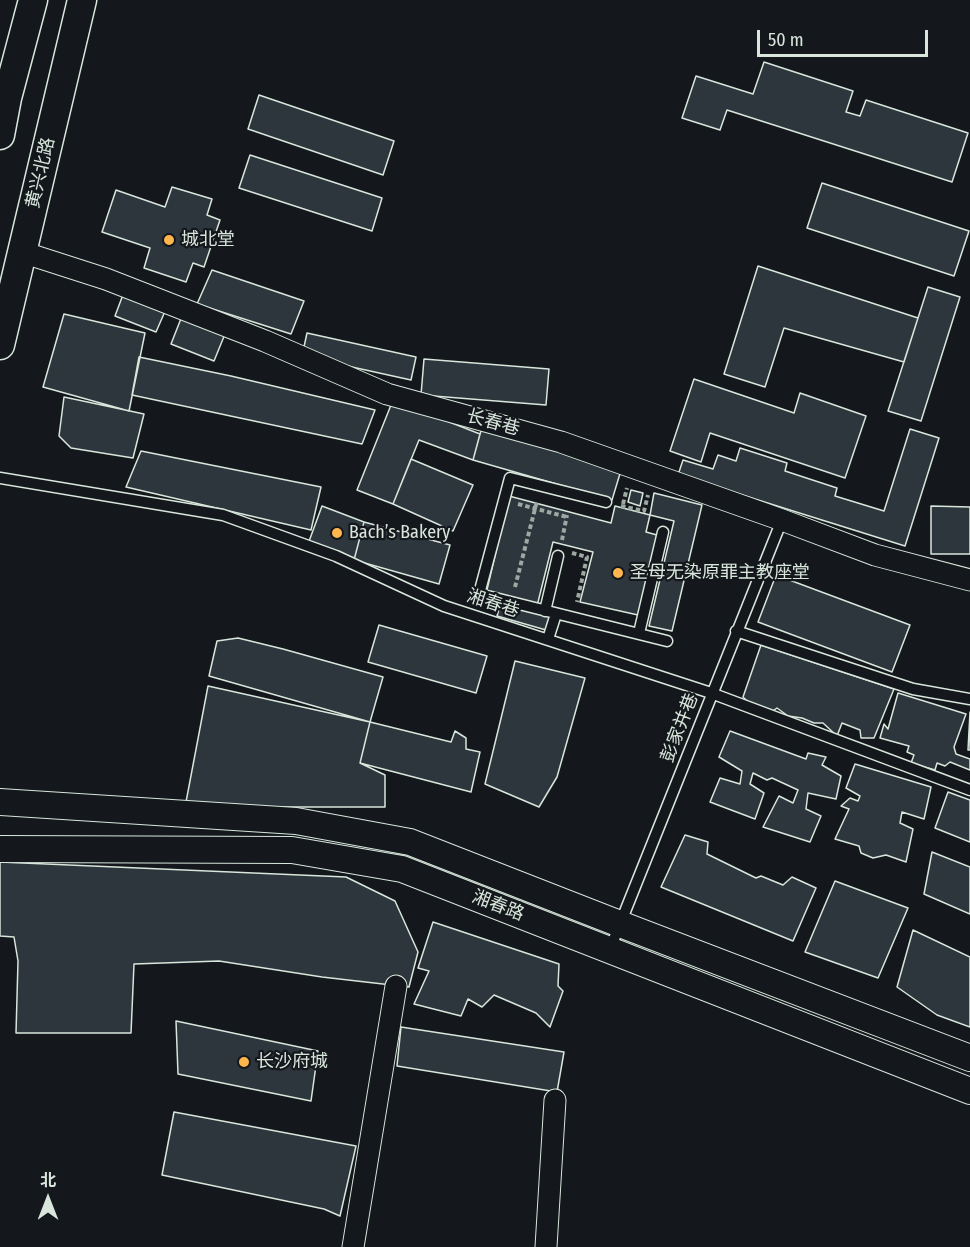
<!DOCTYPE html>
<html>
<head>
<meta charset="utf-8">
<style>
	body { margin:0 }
	#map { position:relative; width:970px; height:1247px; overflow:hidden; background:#14181c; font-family:"Fira Sans Condensed","Noto Sans SC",sans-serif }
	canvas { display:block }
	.north { position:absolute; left:18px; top:1169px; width:60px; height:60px; -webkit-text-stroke:4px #14181c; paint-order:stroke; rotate:0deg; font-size:16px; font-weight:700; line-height:24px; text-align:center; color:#d8e6dc }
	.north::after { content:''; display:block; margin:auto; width:21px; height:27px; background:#d8e6dc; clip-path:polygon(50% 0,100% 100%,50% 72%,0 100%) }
	.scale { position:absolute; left:757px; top:30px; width:171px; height:27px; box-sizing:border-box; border:3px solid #d8e6dc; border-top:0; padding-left:8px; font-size:18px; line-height:21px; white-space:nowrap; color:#d8e6dc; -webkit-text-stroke:4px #14181c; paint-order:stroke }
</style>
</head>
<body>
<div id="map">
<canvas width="970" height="1247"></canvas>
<div class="north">北</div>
<div class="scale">50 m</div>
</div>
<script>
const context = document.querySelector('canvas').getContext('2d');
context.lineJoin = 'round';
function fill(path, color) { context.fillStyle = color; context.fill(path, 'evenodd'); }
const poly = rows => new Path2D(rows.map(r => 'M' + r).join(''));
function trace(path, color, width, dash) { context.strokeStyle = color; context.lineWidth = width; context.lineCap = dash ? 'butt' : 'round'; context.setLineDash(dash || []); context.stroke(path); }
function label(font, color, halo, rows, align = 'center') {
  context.font = font + ' "Fira Sans Condensed","Noto Sans SC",sans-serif'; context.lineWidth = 4.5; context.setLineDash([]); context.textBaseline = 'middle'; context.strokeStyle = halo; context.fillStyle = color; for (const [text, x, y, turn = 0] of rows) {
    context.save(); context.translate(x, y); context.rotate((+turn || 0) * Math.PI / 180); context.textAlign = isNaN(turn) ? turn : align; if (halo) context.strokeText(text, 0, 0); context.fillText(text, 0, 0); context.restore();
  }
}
const building = poly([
	[764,62,853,91,846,112,860,116,866,100,968,133,952,182,727,110,720,130,682,118,696,76,753,94,764,62],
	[259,95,394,141,383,175,248,129,259,95],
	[250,155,382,198,372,231,239,188,250,155],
	[822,183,969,231,954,276,807,228,822,183],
	[172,187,212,199,207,215,220,220,204,267,193,263,186,282,144,268,150,248,102,232,116,190,165,207,172,187],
	[758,266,918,318,904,362,784,328,765,387,724,374,758,266],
	[212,270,304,301,291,334,197,304,212,270],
	[928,287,960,297,921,421,888,411,928,287],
	[124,292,166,309,156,332,115,316,124,292],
	[64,314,145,333,129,411,43,387,64,314],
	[182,316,225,334,214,361,171,344,182,316],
	[307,333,416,357,411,380,302,356,307,333],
	[139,357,231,376,375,410,362,444,132,395,139,357],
	[424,359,549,369,546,405,421,395,424,359],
	[694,379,794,413,800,393,866,416,845,478,710,433,701,462,670,451,694,379],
	[64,397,144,414,133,458,71,448,59,436,64,397],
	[393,400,480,434,473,460,419,440,393,504,357,490,393,400],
	[482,427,622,467,612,500,473,460,482,427],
	[910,429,939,438,905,546,678,475,683,460,713,469,718,455,736,461,740,448,787,463,785,471,837,488,835,496,884,511,910,429],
	[141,451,321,487,311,530,126,487,141,451],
	[411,459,473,485,453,531,393,504,411,459],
	[631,490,643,493,640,506,628,502,631,490],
	[654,493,702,505,672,631,649,626,674,521,650,515,654,493],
	[509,496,611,523,615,506,650,515,646,532,657,535,638,615,580,602,593,552,553,542,537,606,486,594,509,496],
	[322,506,364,522,354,560,308,544,322,506],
	[931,506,970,507,970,554,931,554,931,506],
	[364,522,450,545,439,584,354,560,364,522],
	[776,575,910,625,892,672,758,622,776,575],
	[501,603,550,617,546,630,497,616,501,603],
	[379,625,487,656,476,693,368,662,379,625],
	[238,638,283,649,383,677,370,722,209,676,217,641,238,638],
	[761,645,894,689,874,738,861,738,860,730,842,723,837,736,823,723,814,723,802,718,788,716,777,708,770,713,754,708,743,697,761,645],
	[515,661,585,678,557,777,539,807,485,784,515,661],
	[208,686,370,722,360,763,385,775,385,807,270,807,186,802,208,686],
	[898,693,966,714,954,747,956,754,970,759,970,770,950,762,945,766,937,763,935,770,911,763,914,755,907,752,909,746,880,738,884,724,888,729,898,693],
	[970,712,970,750,968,750,970,712],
	[370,722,451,742,455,731,466,738,466,749,480,752,471,792,360,763,370,722],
	[730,731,806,759,808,753,826,757,822,765,841,776,836,799,808,793,806,809,821,816,810,842,763,827,779,796,793,803,798,790,772,778,767,780,753,773,750,784,764,793,755,819,710,802,720,778,740,784,742,771,719,757,730,731],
	[855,764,931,787,924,819,902,812,900,823,913,829,906,862,886,855,873,858,861,853,859,846,835,839,849,809,841,806,850,798,858,801,860,796,846,788,855,764],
	[948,792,970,800,970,842,935,828,948,792],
	[685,835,708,842,707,854,756,878,761,876,783,885,792,877,816,888,793,941,661,887,685,835],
	[932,852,970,867,970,914,924,894,932,852],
	[0,862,346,877,395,901,418,952,409,987,322,977,219,961,134,964,131,1033,16,1033,18,961,14,937,0,936,0,862],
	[835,881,908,908,878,978,805,952,835,881],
	[433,922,559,964,558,986,563,991,550,1027,536,1013,494,995,482,1007,468,999,461,1016,414,1004,429,971,418,968,433,922],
	[913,930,970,957,970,1027,937,1015,897,987,913,930],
	[176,1021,318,1051,311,1101,178,1074,176,1021],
	[401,1027,564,1052,557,1092,397,1066,401,1027],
	[174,1112,356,1146,340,1216,324,1209,162,1175,174,1112]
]);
const path = poly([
	[518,504,567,517],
	[623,504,627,488],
	[621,506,644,511,648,495],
	[562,540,567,515],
	[572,553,587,557,577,602],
	[515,587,537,501]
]);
const service = poly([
	[0,478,223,515,336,556,444,606,711,693,970,790],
	[606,502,510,478,479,594,667,641],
	[545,611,558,556],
	[736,631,913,689,970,699],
	[639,633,663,532],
	[548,639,556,614],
	[610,949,782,520]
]);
const minor = poly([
	[22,252,106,279,265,341,387,394,561,442,782,520,875,555,970,580],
	[353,1247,396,986],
	[546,1247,555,1100]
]);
const tertiary = poly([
	[0,802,296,821,410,842,620,924,970,1058],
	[0,849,292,850,402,869,970,1091]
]);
const secondary = poly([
	[0,135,7,98,33,0],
	[0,345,82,0]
]);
const markers = [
	[169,240,6,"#ffb74d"],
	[337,533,6,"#ffb74d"],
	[618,573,6,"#ffb74d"],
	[244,1062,6,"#ffb74d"]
];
const streetNames = [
	["黄兴北路",41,173,-77],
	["长春巷",493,423,15],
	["湘春巷",493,604,18],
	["彭家并巷",680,728,-69],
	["湘春路",498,906,21]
];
const poiNames = [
	["城北堂",181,240],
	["Bach’s Bakery",349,533],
	["圣母无染原罪主教座堂",630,573],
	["长沙府城",256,1062]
];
fill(building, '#2c363c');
trace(building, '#d8e6dc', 1.5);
trace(service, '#d8e6dc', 13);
trace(minor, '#d8e6dc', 23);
trace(tertiary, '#d8e6dc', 28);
trace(secondary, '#d8e6dc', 31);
trace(path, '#9da8a2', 4, [4.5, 3]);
trace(service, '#14181c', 10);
trace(minor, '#14181c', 21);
trace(tertiary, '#14181c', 26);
trace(secondary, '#14181c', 28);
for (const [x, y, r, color] of markers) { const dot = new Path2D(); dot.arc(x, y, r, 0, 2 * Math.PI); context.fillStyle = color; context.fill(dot); trace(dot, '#14181c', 2); }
label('18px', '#d8e6dc', '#14181c', streetNames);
label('18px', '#d8e6dc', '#14181c', poiNames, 'left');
</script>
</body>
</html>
